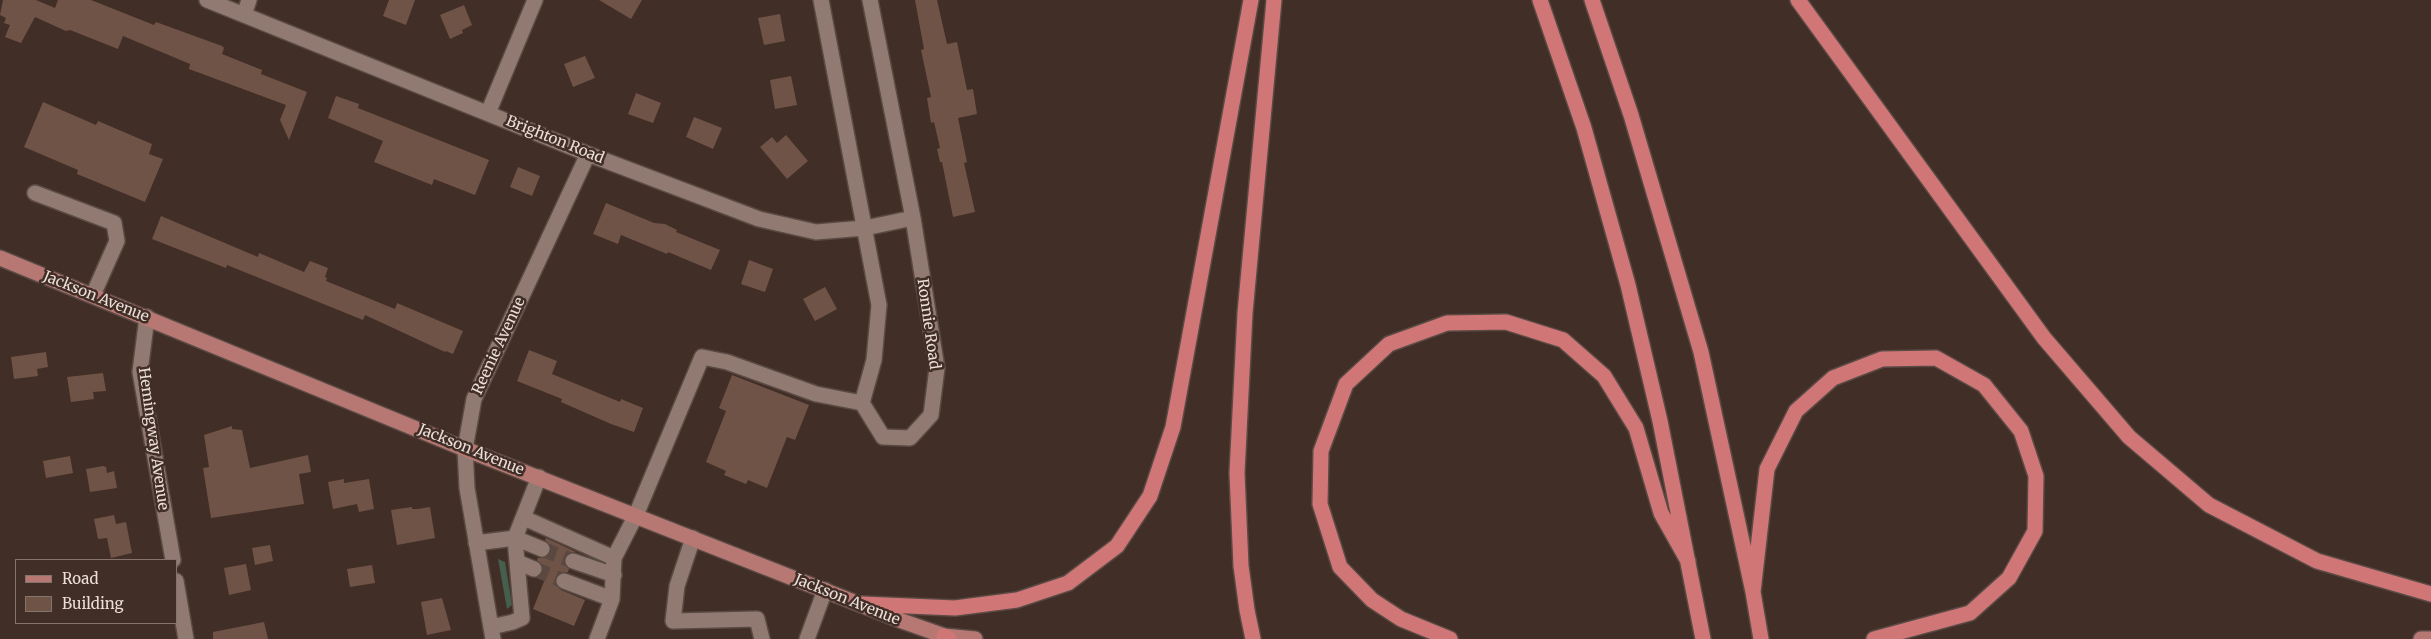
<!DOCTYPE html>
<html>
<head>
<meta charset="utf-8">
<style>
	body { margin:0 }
	#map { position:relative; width:2431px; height:639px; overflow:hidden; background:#412e26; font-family:Merriweather,serif }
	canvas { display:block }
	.legend { position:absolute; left:15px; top:559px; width:162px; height:65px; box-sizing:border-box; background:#412e26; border:1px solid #85746e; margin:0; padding:6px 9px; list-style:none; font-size:15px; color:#ebded9 }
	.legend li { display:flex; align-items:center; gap:10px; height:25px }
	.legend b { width:25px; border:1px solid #85746e }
</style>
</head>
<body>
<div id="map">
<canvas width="2431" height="639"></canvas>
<ul class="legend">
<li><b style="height:6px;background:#b77874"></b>Road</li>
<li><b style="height:14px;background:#705347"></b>Building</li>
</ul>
</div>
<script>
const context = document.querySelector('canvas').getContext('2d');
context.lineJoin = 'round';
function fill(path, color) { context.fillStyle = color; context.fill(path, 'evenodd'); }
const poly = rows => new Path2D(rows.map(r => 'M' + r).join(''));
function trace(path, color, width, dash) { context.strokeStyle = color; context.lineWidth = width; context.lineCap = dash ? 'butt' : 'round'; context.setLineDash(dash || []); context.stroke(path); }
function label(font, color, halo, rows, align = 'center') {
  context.font = font + ' Merriweather,serif'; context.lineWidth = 5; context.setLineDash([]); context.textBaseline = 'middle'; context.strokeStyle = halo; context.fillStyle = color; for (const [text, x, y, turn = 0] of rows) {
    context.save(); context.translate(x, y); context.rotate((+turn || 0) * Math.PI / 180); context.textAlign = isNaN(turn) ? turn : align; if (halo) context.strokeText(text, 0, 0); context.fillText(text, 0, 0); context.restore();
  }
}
const green = poly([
	[498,559,505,562,512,605,507,609]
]);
const building = poly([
	[3,0,36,0,55,8,58,0,91,0,154,25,156,22,222,46,224,48,222,54,262,70,261,74,307,92,289,140,280,120,286,105,189,69,190,64,123,36,118,49,70,30,66,31,35,17,21,43,5,37,10,25,4,23,6,18,0,15],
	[389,0,415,0,406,25,383,16],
	[599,0,642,0,631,19],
	[915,0,937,0,947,44,957,42,967,90,973,89,977,114,958,118,967,162,964,163,975,212,953,217,942,162,940,162,937,149,940,148,934,122,931,123,927,98,931,97,921,50,924,49],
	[464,5,472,25,462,30,463,33,450,39,440,15],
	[780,14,785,41,764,45,758,18],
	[585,56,595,78,573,87,564,64],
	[791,76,797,105,775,109,770,80],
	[636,93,661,103,653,123,628,114],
	[336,96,359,104,358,108,489,160,475,195,434,179,432,185,374,162,383,141,328,118],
	[43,102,96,125,98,121,152,144,149,154,163,159,145,202,77,174,78,170,24,147],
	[694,117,722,128,713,149,686,137],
	[786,135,808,161,787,179,760,147,772,137,777,143],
	[518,167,540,176,532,196,510,187],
	[606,203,654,223,665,224,677,230,676,232,720,250,711,270,668,252,667,254,621,235,618,244,593,234],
	[161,216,258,257,259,253,304,272,310,261,328,268,325,277,327,278,326,281,395,309,397,303,463,331,453,354,446,351,445,352,365,315,363,320,227,265,226,268,152,239],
	[749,260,773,269,765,292,741,284],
	[825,287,837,309,815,321,803,299],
	[529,350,557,361,552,374,620,402,621,399,643,408,634,432,611,424,561,402,562,399,517,381],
	[46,352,48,367,37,369,38,376,14,379,11,357],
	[103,373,106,391,93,392,94,399,71,402,67,377],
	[732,375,809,405,795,440,787,437,767,488,748,480,746,484,724,475,726,471,706,462,726,411,719,408],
	[232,426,232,429,242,430,250,468,308,455,311,472,299,474,304,504,211,518,203,468,209,467,204,435],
	[70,456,73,473,46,478,43,461],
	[103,466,106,467,107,473,114,471,117,488,90,492,86,469],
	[344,479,344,483,369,479,374,509,359,512,357,504,333,509,328,482],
	[412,507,412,509,418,509,430,507,435,538,397,545,391,510],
	[114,515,116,524,126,522,132,553,111,558,107,538,98,539,94,519],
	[546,538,576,552,567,554,564,562,569,569,568,572,558,574,555,582,561,590,585,600,574,626,533,609,545,579,539,577,543,568,537,560,538,558,547,557,551,552,551,547,545,540],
	[270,545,273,561,255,565,252,548],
	[246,564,251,590,229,595,224,568],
	[372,565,375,583,350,587,347,569],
	[442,598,451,630,427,635,421,602],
	[264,622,268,639,213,639,213,632]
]);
const minorTunnel = poly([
	[542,549,573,561],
	[534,569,564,581]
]);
const minor = poly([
	[207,0,588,154,759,219,816,232,865,228,913,218],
	[821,0,879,305,874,360,862,403,883,437,910,438,931,415,937,368,913,218,870,0],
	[244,15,249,0],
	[488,113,535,0],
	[35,193,114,223,117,241,93,295],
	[147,317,140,372,173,560],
	[539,477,515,538,542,549],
	[524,518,614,558],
	[693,538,677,586,673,621,757,619,762,639],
	[476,543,515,538,517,562,534,569],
	[573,561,614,575],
	[176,581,186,639],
	[564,581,612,599,614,558,636,515,702,357,727,362,816,394,862,403],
	[491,627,513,622,522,618,517,562],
	[493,639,467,488,465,449,474,399,588,154],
	[597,639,612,599],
	[807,639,825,590]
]);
const major = poly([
	[0,258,465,449,902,621,953,639],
	[944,636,975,639],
	[2421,639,2431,639]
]);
const highway = poly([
	[1540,0,1584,128,1628,285,1660,421,1703,639],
	[1592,0,1631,115,1701,352,1753,592,1761,639],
	[1798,0,2044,338,2129,437,2209,505,2317,561,2431,594],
	[1753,592,1767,469,1796,411,1833,378,1882,359,1936,358,1984,385,2021,431,2036,476,2035,531,2009,578,1970,613,1874,639],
	[862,604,955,608,1017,600,1068,583,1117,546,1150,496,1173,427,1251,0],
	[944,636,949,639],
	[1253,639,1247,610,1241,566,1237,473,1245,313,1274,0],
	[1450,639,1401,619,1372,600,1340,567,1320,504,1321,451,1346,384,1389,344,1447,323,1506,322,1563,340,1604,376,1636,428,1661,513,1688,561]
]);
const streetNames = [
	["Brighton Road",555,140,22],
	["Jackson Avenue",96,297,22],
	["Ronnie Road",928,324,82],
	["Reenie Avenue",499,346,-65],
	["Hemingway Avenue",153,439,82],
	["Jackson Avenue",471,450,22],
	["Jackson Avenue",847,600,22]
];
fill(green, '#465f4c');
fill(building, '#705347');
trace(minorTunnel, '#5a4841', 15, [15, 8]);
trace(minor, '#5a4a44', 18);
trace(major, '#5a4a44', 18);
trace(highway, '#5a4a44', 18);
trace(minor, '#917a71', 15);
trace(major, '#b77874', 15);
trace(highway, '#d07676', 15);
label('15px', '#ebded9', '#412e26', streetNames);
</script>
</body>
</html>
